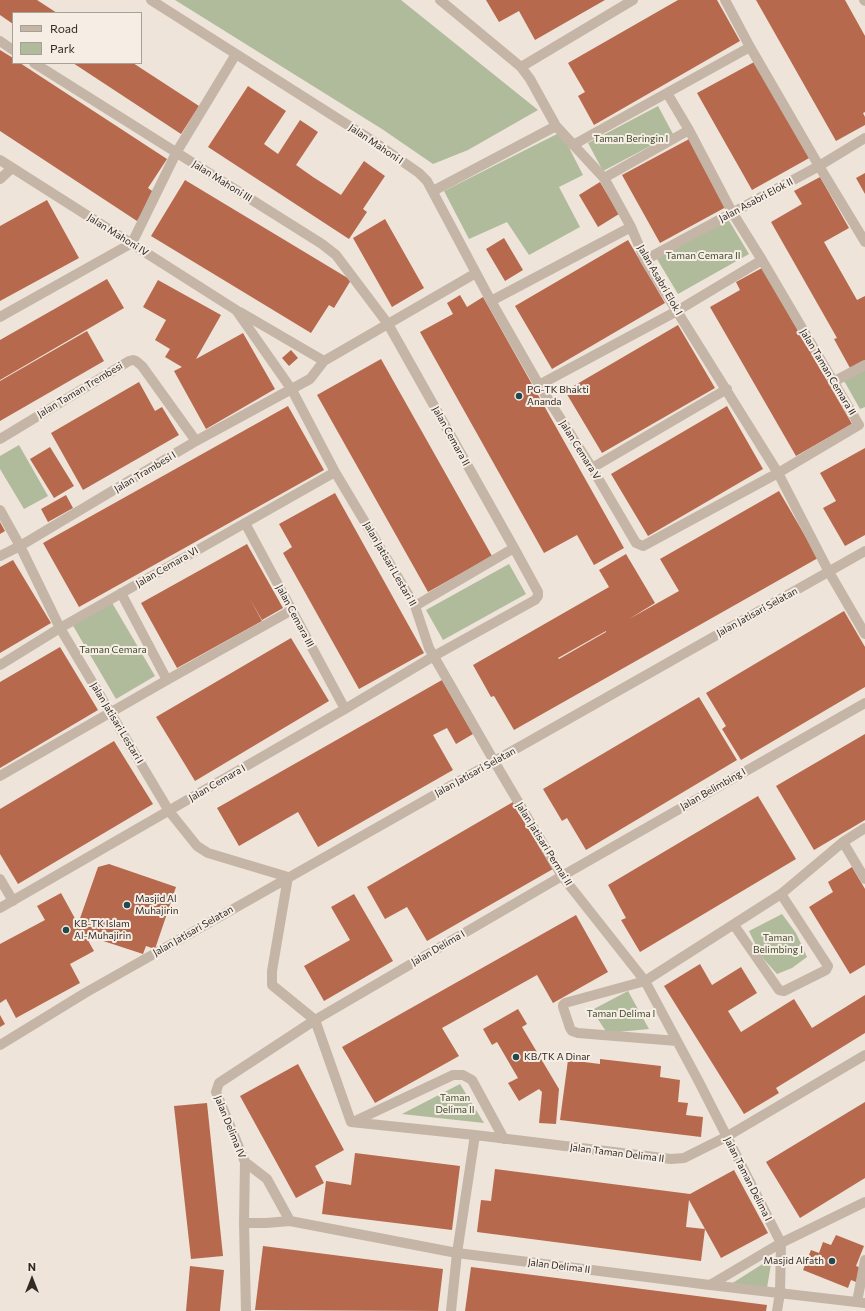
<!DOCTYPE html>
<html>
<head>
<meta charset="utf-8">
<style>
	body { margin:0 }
	#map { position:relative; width:865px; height:1311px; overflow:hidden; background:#eee4d9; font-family:Commissioner,sans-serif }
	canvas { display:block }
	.legend { position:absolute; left:12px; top:12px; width:130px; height:52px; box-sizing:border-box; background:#f6eee5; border:1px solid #a7a099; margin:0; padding:5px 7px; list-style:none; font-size:12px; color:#312a26 }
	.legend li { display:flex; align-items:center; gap:8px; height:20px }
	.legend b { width:20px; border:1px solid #a7a099 }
	.north { position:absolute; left:12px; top:1259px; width:40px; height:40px; -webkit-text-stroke:3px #f6eee5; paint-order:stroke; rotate:0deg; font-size:11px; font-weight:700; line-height:16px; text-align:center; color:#312a26 }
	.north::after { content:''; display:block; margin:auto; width:14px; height:18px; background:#312a26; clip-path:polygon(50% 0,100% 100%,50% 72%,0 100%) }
</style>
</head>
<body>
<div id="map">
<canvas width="865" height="1311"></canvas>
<ul class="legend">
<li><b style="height:5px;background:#c4b5a7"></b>Road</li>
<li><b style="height:11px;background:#afbb9b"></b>Park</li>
</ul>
<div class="north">N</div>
</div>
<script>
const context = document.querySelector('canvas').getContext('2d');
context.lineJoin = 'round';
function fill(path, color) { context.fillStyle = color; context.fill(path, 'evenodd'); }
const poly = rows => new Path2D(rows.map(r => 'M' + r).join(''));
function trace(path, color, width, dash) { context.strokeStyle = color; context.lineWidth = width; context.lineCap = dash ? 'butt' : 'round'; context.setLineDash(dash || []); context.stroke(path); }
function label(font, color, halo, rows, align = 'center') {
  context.font = font + ' Commissioner,sans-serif'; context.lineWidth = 4; context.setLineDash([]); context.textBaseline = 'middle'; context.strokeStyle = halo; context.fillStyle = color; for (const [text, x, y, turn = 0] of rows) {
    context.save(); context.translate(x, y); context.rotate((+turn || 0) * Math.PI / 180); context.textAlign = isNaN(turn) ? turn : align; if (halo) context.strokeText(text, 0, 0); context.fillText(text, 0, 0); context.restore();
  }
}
const green = poly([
	[175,0,401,0,538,110,468,150,433,164,382,129],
	[658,106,673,134,603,171,588,143],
	[561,132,583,175,559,187,580,227,529,255,507,222,469,239,444,191],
	[728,219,749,254,678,294,657,259],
	[865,367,865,407,860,409,843,379],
	[19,445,48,496,24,509,0,469,0,456],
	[509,564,526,594,443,640,426,610],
	[111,601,155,676,116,699,72,624],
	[782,914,796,933,807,957,792,968,777,974,761,956,749,931],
	[628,991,649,1029,607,1033,592,1010],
	[460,1084,484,1123,402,1114],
	[772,1258,767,1288,731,1284]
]);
const building = poly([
	[0,0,37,0,57,13,13,13,13,24,0,15],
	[486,0,605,0,535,40,519,11,499,22],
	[678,0,717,0,740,41,594,125,578,96,585,92,568,63],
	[756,0,845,0,865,36,865,112,863,113,865,117,865,125,836,141],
	[0,50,13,58,13,63,20,63,167,159,148,188,155,193,137,221,0,131],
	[756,61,811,157,752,190,697,93],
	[73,63,133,63,199,106,181,134],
	[248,86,286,111,264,144,278,154,300,120,318,132,296,165,313,177,341,195,364,161,385,176,363,209,367,212,349,239,208,147],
	[691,138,726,207,660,243,622,175],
	[865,173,865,194,856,178],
	[820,177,849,228,824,242,857,300,865,296,865,360,850,368,834,339,837,338,771,222,802,204,794,191],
	[185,180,351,280,334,308,329,305,311,333,151,236],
	[600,182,619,214,598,227,579,195],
	[47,200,79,258,0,301,0,226],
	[385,219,424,288,392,307,353,238],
	[504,238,523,270,505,281,486,249],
	[628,240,665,303,552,369,515,306],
	[762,268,852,424,796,456,710,307,740,290,736,282],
	[107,279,124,308,0,380,0,340],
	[158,280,221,315,196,359,243,333,275,389,206,429,174,371,182,367,165,357,170,349,155,340,166,320,143,307],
	[460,295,467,307,483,297,624,548,594,565,577,535,544,553,420,332,453,314,447,303],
	[678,325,715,388,602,453,565,391],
	[87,331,104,361,0,421,0,381],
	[291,350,298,358,289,366,282,358],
	[381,359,492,556,428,592,317,395],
	[139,382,155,411,162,407,179,435,83,490,51,433],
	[288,406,324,470,79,607,43,543],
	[727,406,763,469,648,536,611,474],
	[50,447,74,486,54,498,30,459],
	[865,448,865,535,845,546,823,508,836,501,820,473],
	[779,491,818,558,514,730,494,696,491,697,473,665,609,587,599,570,626,554,655,603,629,619,679,591,660,559],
	[606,631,606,632,559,659,558,658],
	[335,493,424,653,359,689,283,553,292,547,279,524],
	[66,495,73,508,48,522,41,509],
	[0,522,5,531,0,534],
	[247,544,283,608,262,620,250,599,262,621,177,668,141,603],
	[13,560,51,623,0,653,0,567],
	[844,611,865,647,865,687,741,760,722,729,726,726,706,693],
	[291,638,329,701,195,781,156,717],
	[60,647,98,710,0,768,0,682],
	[442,680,473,734,456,744,447,728,433,735,453,770,318,847,298,812,239,846,217,808],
	[699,697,737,760,586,850,567,818,562,821,543,789],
	[865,734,865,820,814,850,776,786],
	[114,741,153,804,18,884,0,854,0,809],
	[758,796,796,859,640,952,621,920,626,918,608,885],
	[513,802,553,869,427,941,407,907,385,919,367,887],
	[109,864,176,887,155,949,146,946,143,954,85,935,94,951,70,964,80,983,16,1018,6,999,0,1003,0,944,45,920,37,906,61,893,78,924,98,867],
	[852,867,865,889,865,965,850,974,809,907,833,892,828,882],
	[354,894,393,961,324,1001,304,966,350,940,331,907],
	[576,915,608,972,553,1003,537,975,442,1028,459,1056,375,1103,342,1047],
	[700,964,712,985,741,967,757,993,728,1011,741,1032,794,999,812,1028,865,995,865,1033,776,1088,779,1093,744,1114,664,986],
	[518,1009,527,1024,522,1027,559,1089,556,1124,539,1123,542,1092,539,1089,519,1101,508,1083,518,1078,497,1042,492,1045,483,1029],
	[0,1015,5,1024,0,1027],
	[600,1059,661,1066,660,1077,680,1080,678,1102,688,1103,686,1115,703,1117,701,1137,560,1120,568,1060,600,1064],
	[298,1064,344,1150,315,1166,324,1183,296,1198,240,1096],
	[865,1102,865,1178,800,1218,766,1162],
	[207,1103,223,1256,191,1259,174,1106],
	[355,1153,460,1166,452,1230,322,1214,326,1181,351,1185],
	[495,1169,690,1194,734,1170,768,1233,721,1258,689,1200,686,1227,705,1229,701,1261,477,1232,481,1200,491,1201],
	[836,1235,864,1246,856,1266,861,1268,856,1282,851,1280,848,1288,803,1270,811,1250,819,1253,823,1242,831,1245],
	[263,1246,443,1269,438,1311,255,1310],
	[190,1266,224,1270,220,1311,186,1311],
	[471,1267,767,1305,766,1311,465,1311]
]);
const minor = poly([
	[151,0,373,141,419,173,427,181,491,301,539,385,592,468,636,543,643,546,778,473,859,425,762,260,732,212,689,130,667,93],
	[440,0,521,67,530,79,556,126,604,178,631,227,645,260,778,473,829,572,865,634],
	[725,0,750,47,819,166,865,242],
	[864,0,865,1],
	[0,41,13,50],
	[34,63,322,244,336,255,388,324,514,548],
	[521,67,633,0],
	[573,145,750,47],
	[0,160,236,310,292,390,335,472,415,606,429,648,494,761,562,876,645,981,699,1082,781,1243,710,1285],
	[604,178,689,130],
	[0,179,12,168],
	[433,191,556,126],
	[645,260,819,166,865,138],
	[491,301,631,227],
	[240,312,324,361],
	[0,317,132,243,176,153,236,54],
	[833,382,865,365],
	[539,385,677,311,762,260],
	[0,439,129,361,133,360,136,361,142,366,196,441],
	[592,468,727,389],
	[0,510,20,546,60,628,169,811,197,846,208,853,288,877,272,971,272,985,315,1020,351,1122,475,1135,671,1159,684,1158,726,1137,865,1055],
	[245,523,345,709],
	[0,556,20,546,196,441,310,379,324,361,476,273],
	[121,593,167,680],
	[0,665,60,628,335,472],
	[0,776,167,680,292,610],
	[843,842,865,879],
	[0,879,13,901],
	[0,908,345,709,434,656,535,600,538,596,538,592,514,548,415,606],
	[734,925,779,990,784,991,826,970,828,966,781,894],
	[677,1041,578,1033,572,1031,570,1028,563,1007,563,1005,565,1003,645,981,781,894,843,842,865,828],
	[0,1045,85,993,865,551],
	[353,1122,453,1075,463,1075,472,1080,504,1139],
	[245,1162,267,1179,290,1221,457,1253,710,1285,865,1303],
	[244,1223,266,1223,290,1221],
	[857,1302,865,1260],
	[246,1311,244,1223,245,1162,216,1092,219,1083,315,1020,562,876,865,703],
	[451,1311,457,1253,475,1135],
	[777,1311,780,1293,781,1243,865,1202]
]);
const markers = [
	[519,396,4,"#214a4e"],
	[127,905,4,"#214a4e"],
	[66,930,4,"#214a4e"],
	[516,1057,4,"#214a4e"],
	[832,1261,4,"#214a4e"]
];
const parkNames = [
	["Taman Beringin I",631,139],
	["Taman Cemara II",703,256],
	["Taman Cemara",113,650],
	["Taman",778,938],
	["Belimbing I",778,950],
	["Taman Delima I",621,1014],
	["Taman",455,1098],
	["Delima II",455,1110]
];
const streetNames = [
	["Jalan Mahoni I",376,144,34],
	["Jalan Mahoni III",222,181,32],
	["Jalan Asabri Elok II",756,200,-28],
	["Jalan Mahoni IV",118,235,32],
	["Jalan Asabri Elok I",660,280,60],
	["Jalan Taman Cemara II",828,372,59],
	["Jalan Taman Trembesi",80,390,-31],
	["Jalan Cemara II",451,436,61],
	["Jalan Cemara V",580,450,58],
	["Jalan Trambesi I",145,472,-31],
	["Jalan Jatisari Lestari II",390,564,60],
	["Jalan Cemara VI",167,567,-30],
	["Jalan Jatisari Selatan",757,612,-29],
	["Jalan Cemara III",295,616,62],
	["Jalan Jatisari Lestari I",117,723,59],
	["Jalan Jatisari Selatan",475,772,-29],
	["Jalan Cemara I",217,783,-30],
	["Jalan Belimbing I",713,789,-30],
	["Jalan Jatisari Permai II",544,844,58],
	["Jalan Jatisari Selatan",193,931,-30],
	["Jalan Delima I",438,948,-30],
	["Jalan Delima IV",230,1127,68],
	["Jalan Taman Delima II",617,1153,7],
	["Jalan Taman Delima I",748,1179,63],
	["Jalan Delima II",559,1266,7]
];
const poiNames = [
	["PG-TK Bhakti",527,390],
	["Ananda",527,402],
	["Masjid Al",135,899],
	["Muhajirin",135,911],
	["KB-TK Islam",74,924],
	["Al-Muhajirin",74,936],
	["KB/TK A Dinar",524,1057],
	["Masjid Alfath",824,1261,"right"]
];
fill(green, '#afbb9b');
fill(building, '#b7694e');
trace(minor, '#c4b5a7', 10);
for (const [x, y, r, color] of markers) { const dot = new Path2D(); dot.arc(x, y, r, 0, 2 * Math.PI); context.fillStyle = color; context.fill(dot); trace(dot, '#f6eee5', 1.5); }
label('10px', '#414d2d', '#f6eee5', parkNames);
label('10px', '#312a26', '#f6eee5', streetNames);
label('10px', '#312a26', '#f6eee5', poiNames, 'left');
</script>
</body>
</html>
